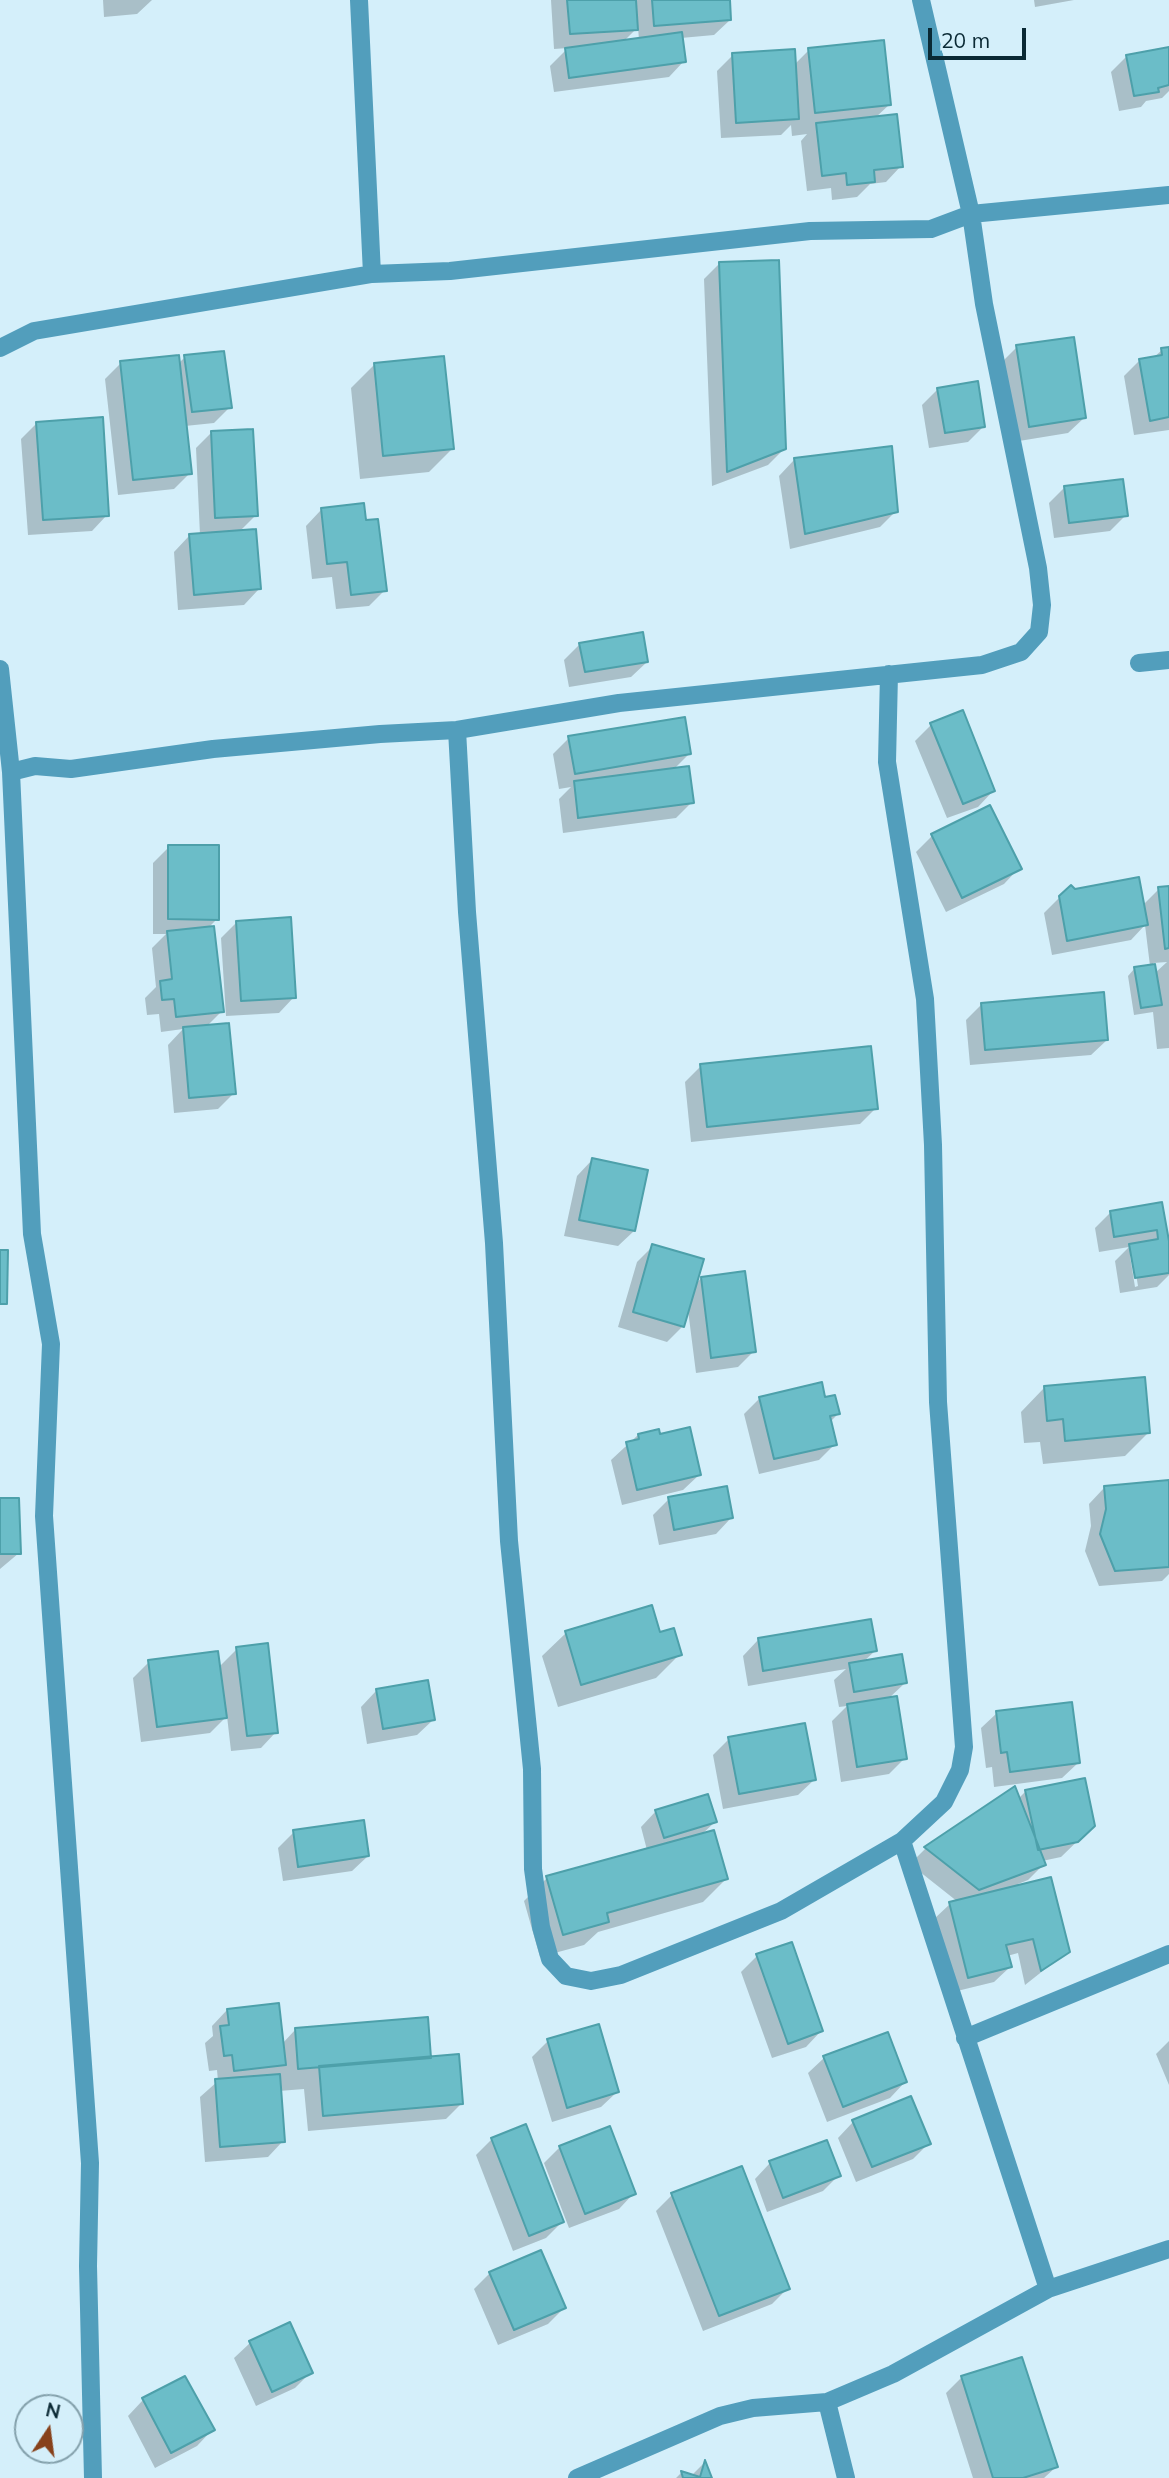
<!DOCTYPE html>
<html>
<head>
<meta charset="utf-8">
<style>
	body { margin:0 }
	#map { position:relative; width:1169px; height:2478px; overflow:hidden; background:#d4effa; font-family:Mulish,sans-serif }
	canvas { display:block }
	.north { position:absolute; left:14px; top:2394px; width:70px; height:70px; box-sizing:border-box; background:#d4effa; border:2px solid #83a0ab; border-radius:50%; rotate:13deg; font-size:19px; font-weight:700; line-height:28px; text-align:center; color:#0a2934 }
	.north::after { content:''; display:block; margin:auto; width:24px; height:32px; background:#87411b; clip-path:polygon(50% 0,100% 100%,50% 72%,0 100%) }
	.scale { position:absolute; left:928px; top:28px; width:98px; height:32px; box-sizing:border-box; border:4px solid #0a2934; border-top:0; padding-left:9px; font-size:21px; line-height:24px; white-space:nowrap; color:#0a2934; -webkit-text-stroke:5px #d4effa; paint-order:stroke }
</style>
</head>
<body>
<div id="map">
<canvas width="1169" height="2478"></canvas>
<div class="north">N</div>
<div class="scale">20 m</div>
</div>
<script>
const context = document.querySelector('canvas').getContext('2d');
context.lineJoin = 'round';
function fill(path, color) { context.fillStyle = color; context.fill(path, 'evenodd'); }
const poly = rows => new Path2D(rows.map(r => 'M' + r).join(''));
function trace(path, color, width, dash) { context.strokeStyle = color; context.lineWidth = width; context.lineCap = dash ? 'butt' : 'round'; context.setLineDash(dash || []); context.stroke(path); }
const shadow = poly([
	[103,0,152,0,137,14,104,17],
	[551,0,728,0,730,20,714,35,681,38,684,61,669,77,554,92,550,66,568,48,554,49],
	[638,27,639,40,623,42],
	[1034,0,1074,0,1035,7],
	[1169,48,1169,91,1162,98,1146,101,1141,107,1119,111,1111,72,1127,56],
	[809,50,890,104,875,118,901,166,886,182,870,184,857,197,832,200,831,188,807,191,801,141,807,134,792,136,791,125,781,135,721,138,717,71,733,55,794,65],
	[720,263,784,449,768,465,712,486,704,279],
	[1017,347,1084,418,1068,433,1013,442,1001,363],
	[1169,349,1169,430,1134,435,1124,376,1140,360,1153,358,1162,350],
	[185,357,230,407,214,423,185,426,190,473,174,489,118,495,105,379,121,363,178,364],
	[374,365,452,449,429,472,360,479,351,388],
	[938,389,984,426,968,442,929,448,922,405],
	[37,423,107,515,92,531,28,535,21,439],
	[212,432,256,515,239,532,259,589,244,605,178,610,174,552,189,536,200,535,196,448],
	[794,460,896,511,880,527,790,549,779,476],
	[1065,487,1126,515,1110,531,1054,538,1049,503],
	[321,510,364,522,385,590,369,606,336,609,332,577,312,579,306,526],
	[580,644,647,662,631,677,569,687,564,660],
	[931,725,993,791,978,807,947,818,915,741],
	[569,738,689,754,673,770,692,802,676,818,563,833,559,799,571,787,559,789,553,754],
	[932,836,1019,868,1004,884,946,912,916,852],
	[169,847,217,919,208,928,222,1011,206,1027,234,1093,218,1109,174,1113,168,1045,183,1029,161,1032,159,1014,147,1015,145,998,156,987,152,948,166,934,153,934,153,863],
	[1169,888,1169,1048,1157,1049,1153,1012,1134,1015,1128,976,1135,968,1150,966,1145,925,1131,940,1052,955,1044,913,1060,897,1143,905,1159,889],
	[1167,962,1155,973,1153,963],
	[237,922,294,997,279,1013,226,1016,221,938],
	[982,1004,1107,1040,1091,1055,970,1065,966,1020],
	[701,1066,876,1108,860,1124,691,1142,685,1082],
	[592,1160,634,1231,618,1246,564,1236,577,1176],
	[1161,1204,1169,1251,1169,1275,1157,1287,1120,1293,1115,1261,1129,1247,1099,1252,1095,1228,1111,1212],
	[1130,1256,1133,1256,1138,1286,1135,1287],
	[653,1246,695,1285,701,1278,754,1351,738,1367,696,1373,688,1310,683,1326,667,1342,618,1327,637,1262],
	[1044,1388,1148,1433,1125,1456,1043,1464,1040,1442,1024,1443,1021,1412],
	[760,1398,838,1414,830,1422,835,1444,819,1460,759,1474,744,1414],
	[638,1435,699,1475,683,1490,622,1505,611,1460],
	[1169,1482,1169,1574,1162,1581,1099,1586,1085,1551,1091,1526,1089,1504,1104,1488],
	[669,1499,731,1518,716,1534,659,1545,653,1515],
	[0,1500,19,1553,0,1569],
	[566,1633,659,1634,680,1654,656,1678,558,1707,542,1656],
	[758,1640,875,1651,863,1662,905,1683,888,1699,905,1758,889,1774,841,1782,832,1721,847,1706,839,1707,834,1680,846,1669,748,1686,743,1656],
	[237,1649,276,1732,261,1748,231,1751,227,1716,210,1733,141,1742,133,1678,149,1662,219,1667],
	[376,1691,433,1720,417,1735,367,1744,361,1707],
	[997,1713,1078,1763,1062,1778,994,1787,992,1767,986,1768,981,1728],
	[729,1739,814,1780,798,1795,723,1809,713,1755],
	[1014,1789,1018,1799,1026,1791,1093,1826,1061,1857,1042,1861,1043,1865,1028,1880,1018,1884,1068,1951,1025,1985,1018,1953,1007,1956,1010,1967,994,1982,953,1992,934,1919,950,1904,958,1902,910,1864,925,1849],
	[656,1811,715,1822,701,1835,726,1879,703,1902,598,1932,584,1945,540,1957,524,1901,547,1878,647,1850,641,1827],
	[294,1832,368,1856,352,1871,283,1881,278,1848],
	[757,1956,821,2031,806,2047,772,2058,741,1972],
	[227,2010,282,2044,295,2030,429,2058,462,2103,446,2119,308,2131,304,2089,279,2091,283,2141,268,2157,205,2162,200,2097,218,2081,217,2070,209,2071,205,2043,213,2036,212,2026],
	[887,2034,905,2082,890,2098,827,2122,808,2073,824,2058],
	[548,2041,617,2092,601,2107,552,2122,532,2057],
	[1169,2041,1169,2085,1156,2054],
	[853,2122,929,2143,913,2159,856,2182,838,2138],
	[492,2139,562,2222,546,2238,513,2251,476,2155],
	[560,2147,634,2193,619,2209,569,2228,544,2163],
	[770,2163,839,2175,823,2191,767,2212,755,2179],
	[672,2195,788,2288,772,2304,703,2331,656,2211],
	[490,2273,564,2308,548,2324,498,2345,474,2289],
	[289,2324,311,2372,295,2388,256,2406,234,2358,250,2343],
	[1021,2359,1056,2467,1044,2478,973,2478,946,2393,961,2378],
	[143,2400,212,2430,197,2446,155,2468,128,2416],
	[704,2463,710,2478,676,2478,681,2473,691,2476]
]);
const building = poly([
	[567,0,636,0,638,30,570,34,567,0],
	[652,0,730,0,731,20,654,26,652,0],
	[682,32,686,62,569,78,565,48,682,32],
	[884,40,891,105,815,113,808,48,884,40],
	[1169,47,1169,85,1158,88,1159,92,1134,96,1126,55,1169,47],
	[795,49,799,119,736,123,732,53,795,49],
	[897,114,903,167,874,170,875,182,847,185,846,173,822,176,816,123,897,114],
	[779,260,786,449,727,472,719,262,779,260],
	[1074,337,1086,418,1029,427,1016,345,1074,337],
	[1169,347,1169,417,1150,421,1139,359,1162,355,1161,348,1169,347],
	[224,351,232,408,192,412,184,355,224,351],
	[179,355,192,474,133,480,120,361,179,355],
	[444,356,454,449,383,456,374,363,444,356],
	[978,381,985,427,945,433,937,388,978,381],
	[103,417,109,516,43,520,36,422,103,417],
	[253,429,258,516,215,518,211,431,253,429],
	[892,446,898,512,805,534,794,458,892,446],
	[1123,479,1128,516,1069,523,1064,486,1123,479],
	[364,503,366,520,378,519,387,591,351,595,347,562,327,564,321,508,364,503],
	[256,529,261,589,194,595,189,534,256,529],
	[643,632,648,662,585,672,579,643,643,632],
	[963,710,995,791,963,804,930,723,963,710],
	[685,717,691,754,575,774,568,736,685,717],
	[689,766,694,803,578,818,574,781,689,766],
	[990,805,1022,869,962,898,931,834,990,805],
	[168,845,219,845,219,920,168,919,168,845],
	[1139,877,1148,925,1067,941,1059,896,1071,885,1075,889,1139,877],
	[1169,886,1169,948,1165,949,1158,887,1169,886],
	[291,917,296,998,241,1001,236,921,291,917],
	[214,926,224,1012,176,1017,174,999,162,1000,160,981,172,979,167,931,214,926],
	[1155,964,1162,1005,1141,1008,1134,967,1155,964],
	[1104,992,1108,1040,985,1050,981,1003,1104,992],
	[229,1023,236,1094,189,1098,183,1027,229,1023],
	[871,1046,878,1109,707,1127,700,1064,871,1046],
	[592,1158,648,1170,635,1231,579,1220,592,1158],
	[1162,1202,1169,1241,1169,1273,1135,1278,1129,1244,1158,1239,1157,1230,1114,1237,1110,1211,1162,1202],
	[652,1244,704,1259,684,1327,633,1312,652,1244],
	[0,1250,8,1250,7,1304,0,1304,0,1250],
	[745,1271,756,1352,711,1358,701,1277,745,1271],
	[1145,1377,1150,1433,1065,1441,1063,1419,1047,1421,1044,1386,1145,1377],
	[822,1382,825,1397,835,1395,840,1414,830,1416,837,1445,774,1459,759,1397,822,1382],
	[690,1427,701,1475,637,1490,626,1442,639,1439,638,1434,659,1429,660,1434,690,1427],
	[1169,1480,1169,1567,1115,1571,1100,1534,1106,1509,1104,1486,1169,1480],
	[727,1486,733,1518,674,1530,668,1497,727,1486],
	[0,1498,19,1498,21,1554,0,1554,0,1498],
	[652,1605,660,1632,674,1628,682,1655,581,1685,565,1631,652,1605],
	[871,1619,877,1651,763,1671,758,1638,871,1619],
	[268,1643,278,1733,247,1736,236,1647,268,1643],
	[218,1651,227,1718,157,1727,148,1660,218,1651],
	[902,1654,907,1683,854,1692,849,1663,902,1654],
	[428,1680,435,1720,383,1729,376,1689,428,1680],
	[897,1696,907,1759,857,1767,847,1704,897,1696],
	[1072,1702,1080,1763,1010,1772,1007,1752,1001,1753,996,1711,1072,1702],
	[805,1723,816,1780,739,1794,728,1737,805,1723],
	[1085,1778,1095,1826,1078,1842,1038,1850,1025,1790,1085,1778],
	[1015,1786,1046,1865,979,1890,924,1847,1015,1786],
	[708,1794,717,1822,664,1838,655,1810,708,1794],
	[364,1820,369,1856,298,1867,293,1830,364,1820],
	[714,1830,728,1879,607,1913,609,1922,563,1935,546,1876,714,1830],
	[1051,1877,1070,1952,1041,1971,1033,1939,1006,1945,1012,1967,968,1978,949,1902,1051,1877],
	[792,1942,823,2031,788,2044,756,1954,792,1942],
	[279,2003,286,2065,234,2071,232,2055,224,2056,220,2026,229,2025,227,2009,279,2003],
	[428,2017,431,2058,298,2069,295,2028,428,2017],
	[599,2024,619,2092,567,2108,547,2039,599,2024],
	[888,2032,907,2082,843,2107,823,2056,888,2032],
	[459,2054,463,2104,323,2116,319,2066,459,2054],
	[280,2074,285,2142,220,2147,215,2079,280,2074],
	[911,2096,931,2144,872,2167,852,2120,911,2096],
	[526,2124,564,2222,529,2236,491,2138,526,2124],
	[610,2126,636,2194,585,2214,559,2146,610,2126],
	[827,2140,841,2176,783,2198,769,2161,827,2140],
	[742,2166,790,2289,719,2316,671,2193,742,2166],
	[541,2250,566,2308,514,2330,489,2272,541,2250],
	[290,2322,313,2373,272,2392,249,2341,290,2322],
	[1022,2357,1058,2467,1023,2478,993,2478,961,2376,1022,2357],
	[185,2376,215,2430,171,2453,142,2398,185,2376],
	[705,2460,712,2478,683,2478,681,2471,700,2477,705,2460]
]);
const minor = poly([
	[359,0,372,274],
	[0,348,34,331,372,274,450,271,810,231,931,229,971,214,1169,195],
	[1139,663,1169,660],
	[0,669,11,772,32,1234,51,1344,44,1516,90,2163,88,2266,93,2478],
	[457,730,467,912,494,1243,509,1541,532,1769,533,1869,541,1927,550,1959,566,1976,591,1981,621,1975,781,1911,902,1841,944,1802,960,1770,964,1747,938,1402,933,1145,925,999,887,762,889,674],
	[11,772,35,766,71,769,213,749,380,734,457,730,619,703,982,665,1021,652,1039,632,1042,605,1038,568,984,304,971,214,921,0],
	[902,1841,1048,2289],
	[965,2038,1169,1954],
	[827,2402,846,2478],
	[577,2478,720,2416,753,2408,827,2402,893,2374,1048,2289,1169,2249]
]);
fill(shadow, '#0003');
fill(building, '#6bbdc8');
trace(building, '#4da0aa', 2);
trace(minor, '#529ebc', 18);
</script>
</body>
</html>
